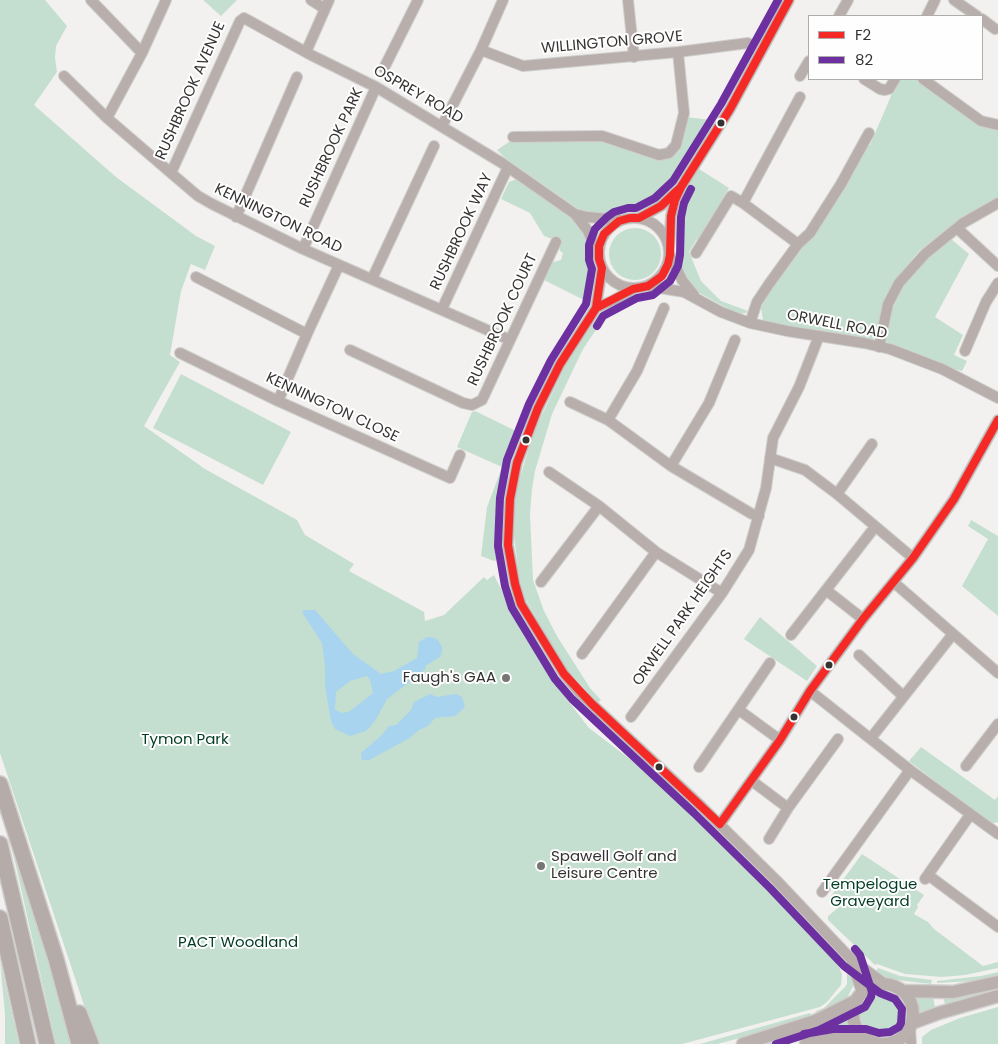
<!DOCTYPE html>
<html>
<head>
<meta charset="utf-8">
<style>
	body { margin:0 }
	#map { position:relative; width:998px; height:1044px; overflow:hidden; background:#f2f1ef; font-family:Poppins,sans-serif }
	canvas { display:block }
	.legend { position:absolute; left:808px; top:15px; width:175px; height:65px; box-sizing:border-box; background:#fffefe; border:1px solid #aeadac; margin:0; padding:6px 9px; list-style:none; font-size:15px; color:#343332 }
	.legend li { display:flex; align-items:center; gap:10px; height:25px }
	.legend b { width:25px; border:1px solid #aeadac }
</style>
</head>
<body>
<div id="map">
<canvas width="998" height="1044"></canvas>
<ul class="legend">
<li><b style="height:6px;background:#f52a26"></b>F2</li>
<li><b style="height:6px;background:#6c30a1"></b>82</li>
</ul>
</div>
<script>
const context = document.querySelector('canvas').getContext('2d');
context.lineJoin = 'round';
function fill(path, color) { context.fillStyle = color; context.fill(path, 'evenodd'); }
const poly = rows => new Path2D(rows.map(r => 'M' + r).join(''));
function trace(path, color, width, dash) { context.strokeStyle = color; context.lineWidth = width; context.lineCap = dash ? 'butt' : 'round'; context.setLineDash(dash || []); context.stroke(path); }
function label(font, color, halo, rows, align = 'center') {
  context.font = font + ' Poppins,sans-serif'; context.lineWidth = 4; context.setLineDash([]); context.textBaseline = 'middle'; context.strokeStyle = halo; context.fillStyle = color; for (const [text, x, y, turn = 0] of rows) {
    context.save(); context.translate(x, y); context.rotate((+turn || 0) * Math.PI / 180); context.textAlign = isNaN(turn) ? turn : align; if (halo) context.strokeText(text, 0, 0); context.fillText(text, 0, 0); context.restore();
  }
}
const green = poly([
	[0,0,45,0,67,26,56,46,55,58,57,72,34,105,116,177,196,236,215,246,205,270,191,264,181,291,170,355,180,362,144,426,205,469,297,520,305,535,354,564,349,571,424,612,425,621,444,615,484,577,487,580,494,575,526,639,552,680,589,728,639,766,732,850,768,890,772,891,823,944,840,969,842,975,841,985,827,1002,820,1007,682,1044,99,1044,86,1011,0,753],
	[203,0,237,0,221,16],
	[900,79,916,79,978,124,998,131,998,197,956,223,920,250,898,276,885,297,875,338,870,341,770,324,763,320,761,308,773,284,865,146,870,145,897,82],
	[686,117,712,120,715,124,670,194,647,208,601,216,580,210,505,158,497,150,509,142,601,140,668,157],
	[699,169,729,188,701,237,696,240,689,252,701,281,721,301,748,311,746,313,737,314,698,292,684,276,680,264,674,230,674,212,682,196],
	[517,179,579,223,589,246,595,275,595,292,592,304,544,280,553,262,561,260,563,253,560,251,559,247,561,242,544,236,530,213,501,199,509,182],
	'609 254a26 26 0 1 1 52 0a26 26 0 1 1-52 0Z',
	[951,239,969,254,935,317,963,335,954,355,967,361,962,371,949,368,923,356,889,345,886,343,885,339,892,310,903,286,928,258],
	[599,315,604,318,583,349,552,414,535,471,532,489,530,514,533,580,544,611,557,636,590,688,601,700,597,703,565,667,525,598,519,576,514,536,515,502,518,484,534,432,564,369,580,341],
	[181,374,291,432,263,485,153,428],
	[475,411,518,432,506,469,497,520,496,528,504,554,501,559,494,561,481,556,487,507,502,467,457,447,472,412],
	[971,520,998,536,998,616,962,586,988,539,968,526],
	[760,617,817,666,807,681,744,639],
	[921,747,995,800,998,796,998,822,991,824,909,761],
	[6,822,75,1044,56,1044],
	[862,854,924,895,917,905,918,907,914,914,928,922,934,929,983,966,998,962,998,968,965,975,942,977,905,974,877,964,875,965,828,920,828,916,838,908,828,900],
	[0,961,19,1044,5,1044,5,1014],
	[878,968,900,976,932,980,931,984,887,979,875,973],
	[851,971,854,978,854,984,848,996,839,1003,817,1014,816,1011,824,1008,845,987,847,984,847,973],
	[998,972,998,975,974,981,937,983,937,981,981,976],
	[998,987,998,991,945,1004,943,996],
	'860 1013a23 23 0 1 1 46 0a23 23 0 1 1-46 0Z',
	[912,997,933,997,935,1007,917,1014,916,1003],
	[998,1007,998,1044,922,1044,922,1037,931,1030,960,1018],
	[848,1012,848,1019,851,1031,834,1032,831,1021],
	[810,1013,811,1015,744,1037,717,1044,700,1044],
	[815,1027,817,1035,784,1044,757,1044]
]);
const water = poly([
	[305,610,315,610,353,654,381,674,394,671,417,658,419,642,427,637,435,638,438,640,442,647,442,652,440,657,425,666,426,668,420,674,387,699,375,721,366,731,350,736,335,729,331,721,325,686,325,666,322,643,302,612],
	[367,676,370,680,373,693,350,711,343,713,335,710,336,692,350,681],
	[430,694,437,697,456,694,462,697,465,707,455,716,435,718,428,726,419,730,408,739,369,760,362,760,361,753,381,736,389,726,396,725,411,710,414,702]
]);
const minor = poly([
	[91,0,142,53],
	[311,0,325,9],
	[628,0,634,57],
	[954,0,977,16],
	[839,16,848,0],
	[927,16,935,0],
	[982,19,995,29],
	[481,50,523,66,678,52,748,43],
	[306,52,329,0],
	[384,68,418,0],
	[64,76,107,118,171,173,198,196,212,204,303,249,510,340],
	[800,76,809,61],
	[864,79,880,89,885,90,889,89,895,79],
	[923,79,981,121,998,125],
	[107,118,142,53,166,0],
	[442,126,481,50,503,0],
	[513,137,602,136,659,155,669,153,676,145,684,113,678,52],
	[171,173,240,21,244,18,311,55,376,87,502,163,575,214,588,231,599,259],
	[743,203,800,97],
	[575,214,587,217,621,220],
	[236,217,297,77],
	'599 253a35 35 0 1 1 70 0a35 35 0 1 1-70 0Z',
	[639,218,661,206,677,191],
	[957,228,998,266],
	[669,247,671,216,675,200,681,187,730,109,789,0],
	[303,249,376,87],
	[696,253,731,196,743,203,798,244],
	[670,255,682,280,694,295],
	[602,268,596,308,560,364,538,408,517,463,510,499,508,545,515,584,521,604,564,674,580,693,701,806,777,881,851,959,885,984],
	[196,277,307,334],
	[372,279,434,146],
	[648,286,684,292,721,312,750,323,787,331,864,343,890,349,942,369,998,398],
	[596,308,614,300,633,289],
	[442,309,508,167],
	[750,323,757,302,769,284,798,244,810,233,841,184,869,133],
	[879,347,888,304,899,283,925,254,963,223,998,203],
	[350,350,463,403,472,405,482,400,556,242],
	[965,351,986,302,998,283],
	[180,353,278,401,450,478,460,455],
	[278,401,307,334,339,265],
	[570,402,608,420,671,466,752,514,759,516],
	[608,420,637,371,664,308],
	[770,458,805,470,837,494,913,558],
	[671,466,709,403,735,340],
	[549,472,599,506,656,552,722,593],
	[837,494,872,444],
	[541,582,599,506],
	[898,586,998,673],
	[826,590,863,619],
	[791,635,871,532],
	[582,654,656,552],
	[859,655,903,696],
	[810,691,910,770,998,834],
	[739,710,780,740],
	[631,717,722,593,749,550,766,488,773,438,799,387,819,336],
	[871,738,953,634],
	[966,766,998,724],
	[699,767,770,663],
	[752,781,788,808],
	[720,824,780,740,810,691,863,619,913,558,954,499,998,420],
	[769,839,788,808,838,739],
	[928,875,998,927],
	[925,879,970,815],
	[822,892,910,770],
	[851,959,862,993],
	[910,1027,911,1044],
	[878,1043,878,1044]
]);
const major = poly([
	'853 1014a30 30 0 1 1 60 0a30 30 0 1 1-60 0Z',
	[902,991,953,992,998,982],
	[912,1023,939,1013,998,996],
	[743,1044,815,1021,857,1000],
	[806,1044,833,1039,865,1039]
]);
const highway = poly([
	[0,784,56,959,79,1044],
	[0,844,47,1044],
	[0,918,28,1044],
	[79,1013,91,1044]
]);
const bus1 = poly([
	[588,321,596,308,633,289,648,286,662,276,668,264,670,255,671,216,675,200,682,185],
	[720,824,592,704,564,674,521,604,515,584,508,545,510,499,517,463,538,408,560,364,596,308,602,268,599,259,599,246,604,234,619,221,630,218,639,218,661,206,681,187,730,109,789,0],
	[720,824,780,740,810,691,863,619,913,558,954,499,998,420]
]);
const bus2 = poly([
	[778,0,721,104,673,181,655,198,636,208,628,208,614,212,607,217,595,229,589,245,589,260,592,269,586,304,551,360,529,404,507,460,500,498,498,546,505,586,512,608,555,679,572,699,694,813,770,888,844,966,880,993,895,999,902,1009,901,1023,899,1027,890,1032,879,1033,866,1029,833,1029,804,1034],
	[597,326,603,316,637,298,653,295,670,281,678,266,680,255,681,217,684,203,691,189],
	[776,1044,819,1030,865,1007,871,997,872,992,860,955,855,949]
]);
const markers = [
	[721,123,4.5,"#343332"],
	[526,440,4.5,"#343332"],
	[829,665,4.5,"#343332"],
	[506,678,5,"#767674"],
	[794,717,4.5,"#343332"],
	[659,767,4.5,"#343332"],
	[541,866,5,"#767674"]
];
const streetNames = [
	["WILLINGTON GROVE",612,43,-5],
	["RUSHBROOK AVENUE",191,91,-66],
	["OSPREY ROAD",418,95,30],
	["RUSHBROOK PARK",332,148,-65],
	["KENNINGTON ROAD",278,219,26],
	["RUSHBROOK WAY",462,232,-65],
	["RUSHBROOK COURT",503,320,-65],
	["ORWELL ROAD",837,325,11],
	["KENNINGTON CLOSE",332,408,25],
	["ORWELL PARK HEIGHTS",683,618,-55]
];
const poiNames = [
	["Faugh's GAA",496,678],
	["Spawell Golf and",551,857,"left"],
	["Leisure Centre",551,874,"left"]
];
const parkNames = [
	["Tymon Park",185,740],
	["Tempelogue",870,885],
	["Graveyard",870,902],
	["PACT Woodland",238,943]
];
fill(green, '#c4dfcf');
fill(water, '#a8d4f0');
trace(minor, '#cfcfce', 12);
trace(major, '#cfcfce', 15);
trace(highway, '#cfcfce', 18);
trace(minor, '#b8afac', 10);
trace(major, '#bab1ae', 12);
trace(highway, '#b5aba8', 15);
trace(bus1, '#f52a26', 8);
trace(bus2, '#6c30a1', 8);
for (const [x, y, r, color] of markers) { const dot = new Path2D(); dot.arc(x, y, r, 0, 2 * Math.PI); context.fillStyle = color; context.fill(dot); trace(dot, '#fffefe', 2); }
label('15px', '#343332', '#fffefe', streetNames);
label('15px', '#343332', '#fffefe', poiNames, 'right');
label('15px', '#003b25', '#fffefe', parkNames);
</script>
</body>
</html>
